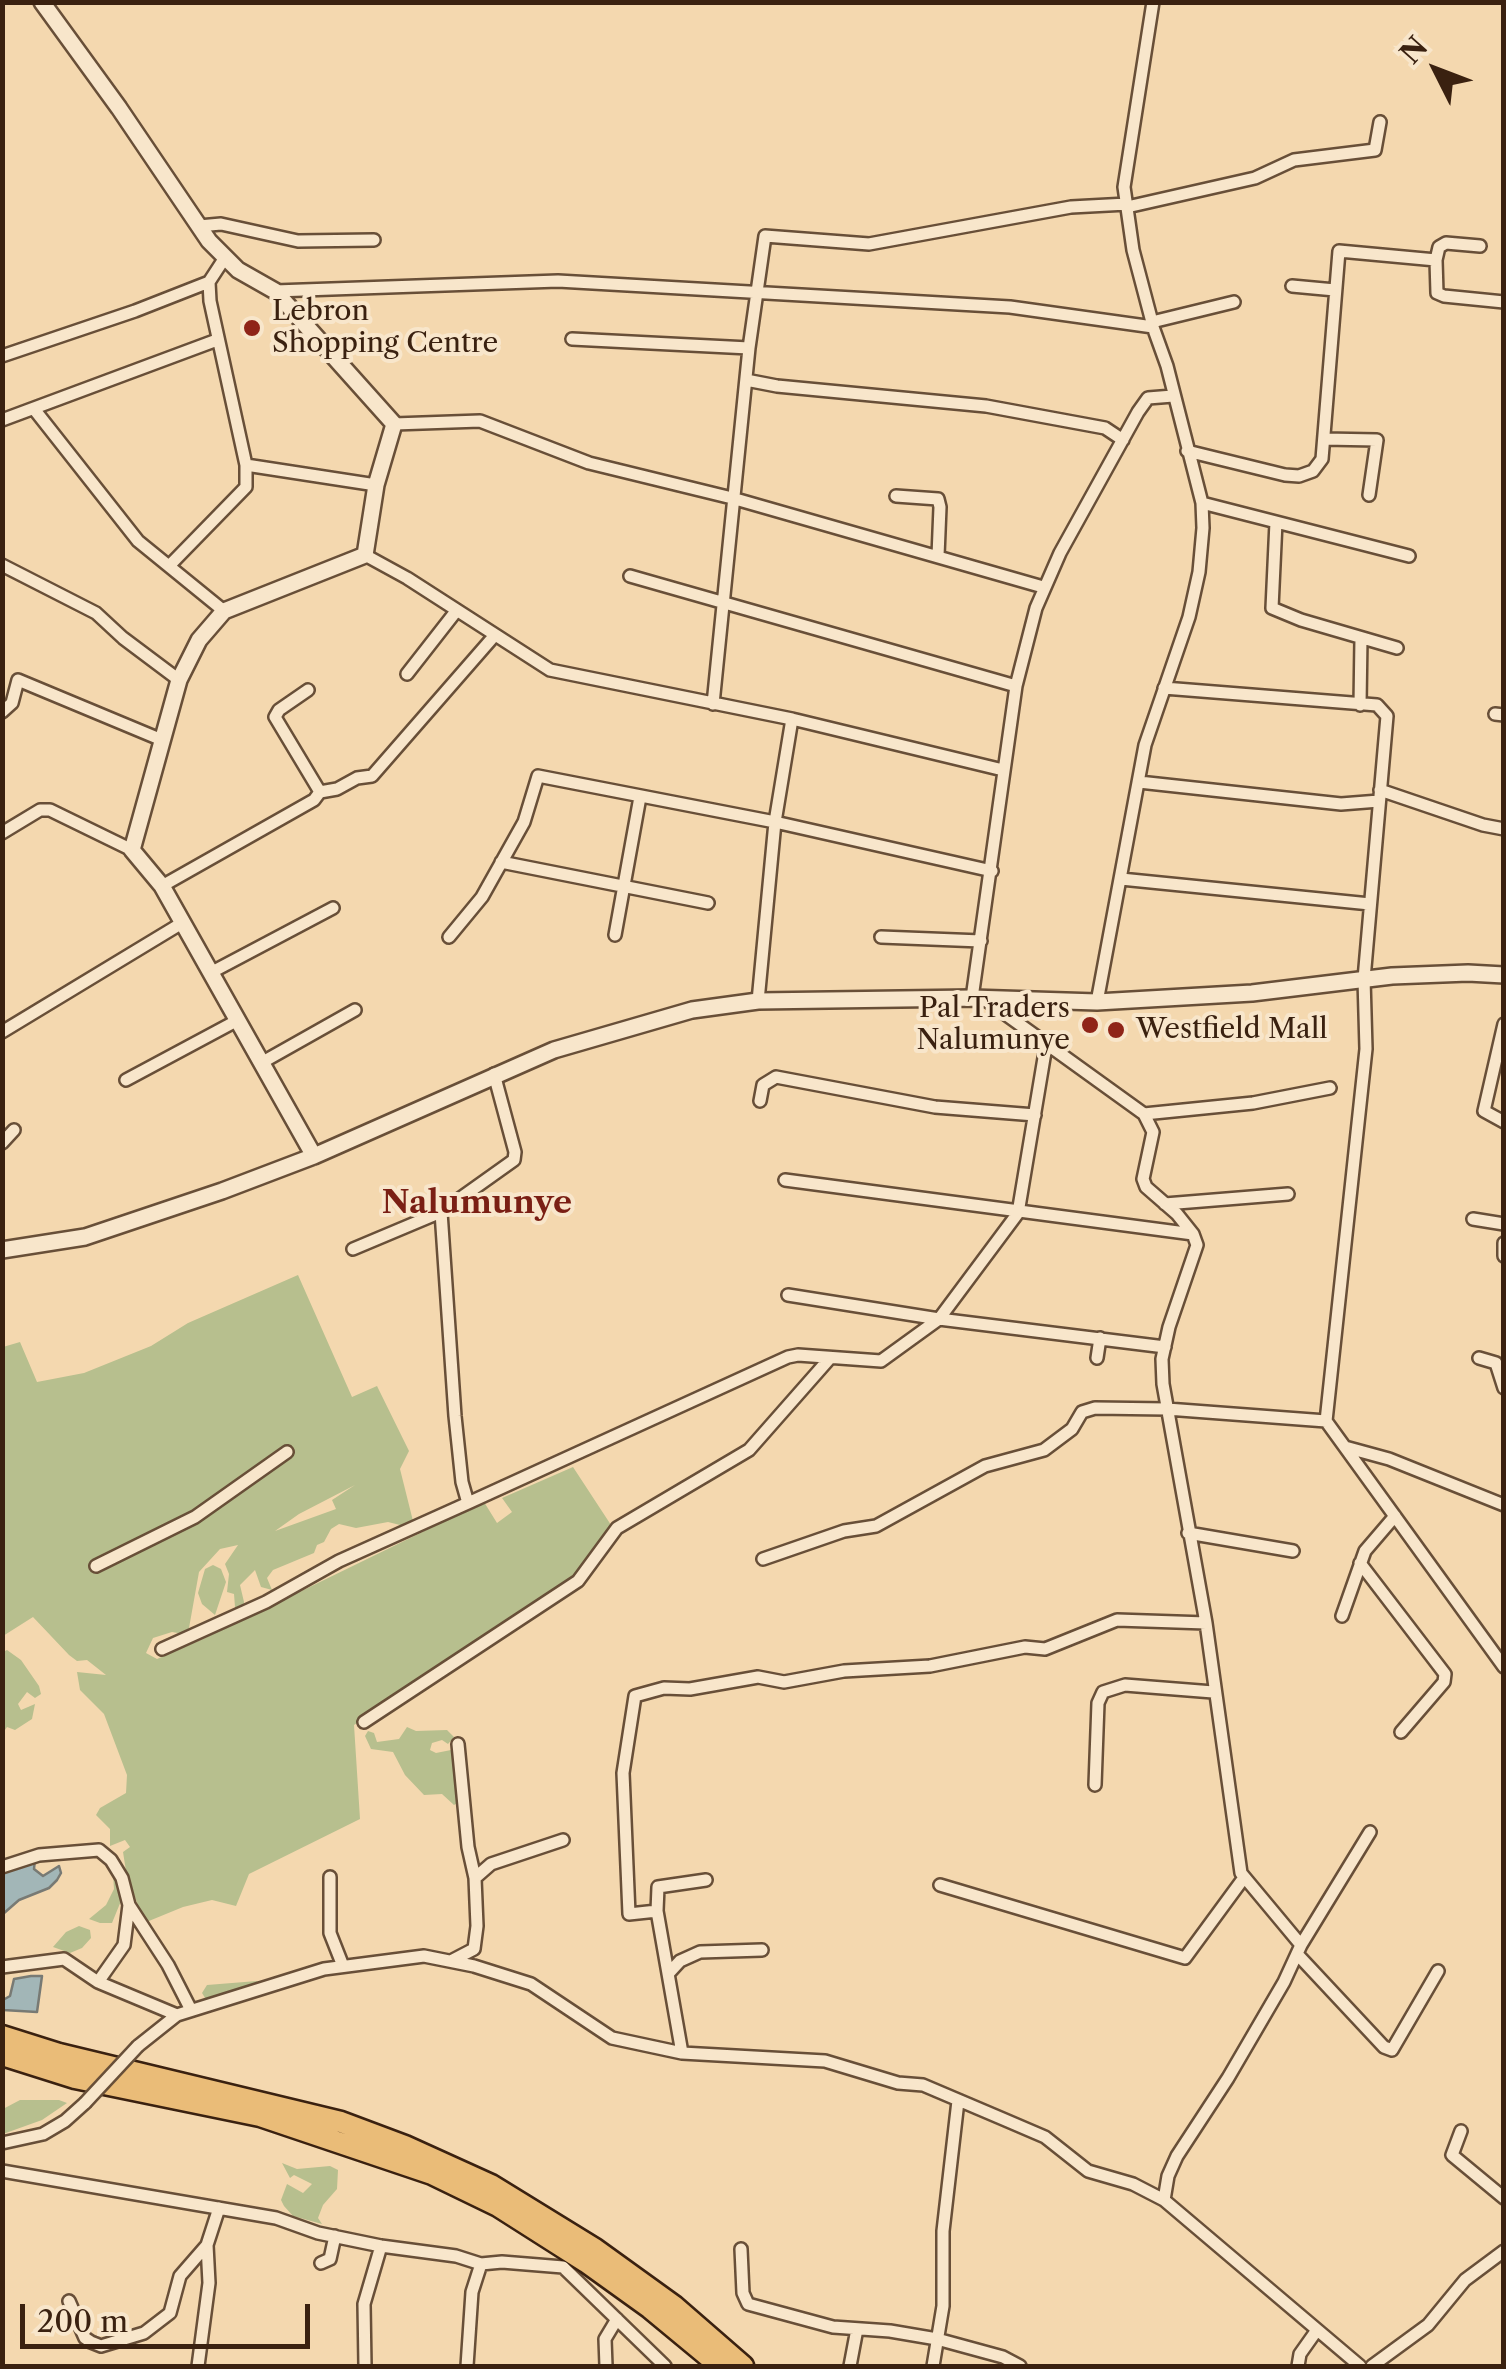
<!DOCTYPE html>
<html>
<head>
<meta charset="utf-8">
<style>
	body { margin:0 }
	#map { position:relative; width:1506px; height:2369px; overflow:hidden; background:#f4d8af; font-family:"Libre Caslon Text",serif }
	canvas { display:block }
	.frame { position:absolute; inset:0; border:5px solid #3a2110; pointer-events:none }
	.north { position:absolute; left:1386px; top:20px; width:100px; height:100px; -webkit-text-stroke:8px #f8e6cb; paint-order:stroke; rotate:312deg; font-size:28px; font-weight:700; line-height:40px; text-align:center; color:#3a2110 }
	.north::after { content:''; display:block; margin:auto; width:35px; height:45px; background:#3a2110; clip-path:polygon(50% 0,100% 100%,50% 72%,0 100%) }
	.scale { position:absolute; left:20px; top:2304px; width:290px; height:45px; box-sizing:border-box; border:5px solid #3a2110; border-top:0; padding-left:12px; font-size:30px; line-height:35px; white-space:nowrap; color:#3a2110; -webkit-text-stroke:8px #f8e6cb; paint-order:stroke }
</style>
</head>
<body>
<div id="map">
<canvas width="1506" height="2369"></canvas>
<div class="frame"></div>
<div class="north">N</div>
<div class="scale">200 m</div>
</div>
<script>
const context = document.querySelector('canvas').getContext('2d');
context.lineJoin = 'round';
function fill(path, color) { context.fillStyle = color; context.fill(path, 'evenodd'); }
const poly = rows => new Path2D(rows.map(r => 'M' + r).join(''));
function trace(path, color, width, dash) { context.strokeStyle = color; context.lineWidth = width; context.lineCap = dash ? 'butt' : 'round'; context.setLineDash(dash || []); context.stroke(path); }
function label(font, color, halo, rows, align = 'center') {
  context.font = font + ' "Libre Caslon Text",serif'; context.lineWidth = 8; context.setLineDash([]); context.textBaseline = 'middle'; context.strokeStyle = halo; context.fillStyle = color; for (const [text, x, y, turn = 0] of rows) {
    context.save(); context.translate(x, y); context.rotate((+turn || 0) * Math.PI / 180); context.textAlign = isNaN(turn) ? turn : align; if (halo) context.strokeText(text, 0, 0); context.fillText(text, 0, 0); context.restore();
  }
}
const green = poly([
	[298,1275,352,1397,377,1386,409,1451,400,1469,414,1525,408,1527,388,1522,356,1528,339,1524,331,1529,324,1542,317,1545,314,1553,273,1570,267,1578,272,1590,261,1587,255,1570,240,1585,244,1602,243,1608,238,1610,235,1607,234,1594,227,1592,229,1574,225,1564,238,1545,220,1549,199,1572,189,1628,184,1634,172,1632,153,1638,146,1653,157,1659,203,1639,484,1502,497,1523,512,1512,502,1498,573,1467,611,1525,574,1577,354,1725,360,1819,249,1874,236,1906,212,1900,183,1907,144,1923,126,1871,123,1852,130,1847,125,1840,110,1846,110,1829,96,1815,100,1808,126,1793,127,1775,104,1714,80,1690,77,1672,106,1675,87,1660,77,1661,69,1655,33,1617,3,1636,3,1347,20,1342,37,1382,84,1373,151,1346,188,1323],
	[355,1485,332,1500,336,1509,275,1531,299,1514],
	[213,1565,221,1569,226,1582,215,1615,202,1604,198,1593,205,1569],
	[7,1650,21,1660,39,1686,41,1694,35,1698,27,1692,18,1704,21,1710,35,1704,32,1719,15,1730,7,1727,3,1733,3,1652],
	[407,1727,416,1731,447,1730,454,1737,448,1744,442,1740,432,1743,430,1750,436,1753,456,1749,461,1801,454,1805,442,1794,424,1795,405,1775,393,1752,371,1749,365,1736,368,1731,374,1733,377,1742,399,1739],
	[113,1874,122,1883,123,1896,112,1923,100,1923,89,1919,106,1905,114,1889],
	[79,1926,90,1930,91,1938,82,1948,70,1953,53,1947,66,1932],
	[257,1981,262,1986,207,2001,202,1993,207,1985],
	[20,2100,59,2100,67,2103,42,2120,3,2134,3,2109],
	[282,2163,297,2169,330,2166,338,2170,337,2189,323,2205,318,2218,322,2224,293,2216,284,2206,281,2200,287,2184,303,2193,312,2184,294,2175,290,2178]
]);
const water = poly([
	[35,1859,34,1869,43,1876,59,1866,61,1873,57,1880,49,1888,19,1900,3,1914,3,1868,35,1859],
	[31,1976,42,1976,37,2012,3,2010,3,2000,10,1996,14,1979,31,1976]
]);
const minor = poly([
	[1153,2,1124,187,1133,250,1152,322,1234,302],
	[1127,207,1255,178,1294,160,1375,150,1380,122],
	[199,226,221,224,298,241,374,240],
	[1436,260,1437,293,1444,296,1504,302],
	[1292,286,1335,290],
	[275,291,558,281,1010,307,1153,327,1167,366,1202,503,1203,528,1199,572,1189,617,1145,745,1097,1002],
	[572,339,749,348],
	[2,356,135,311,209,282],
	[746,380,777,386,986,406,1105,428,1123,440],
	[34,409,138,541,224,611],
	[2,420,217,340],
	[394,424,480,421,589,463,732,498,1043,587],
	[1324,439,1377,440,1369,495],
	[1187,451,1285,475,1299,476,1313,471,1322,459,1339,251,1436,260,1439,247,1446,243,1480,246],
	[246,465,376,485],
	[896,496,938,499,940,507,938,556],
	[1202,503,1409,556],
	[1276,522,1272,608,1301,620,1397,648],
	[365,555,407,578,550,670,792,719,775,822,758,1001],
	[2,565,96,613,123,638,179,680],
	[169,566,246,487,246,465,210,301,209,282,224,259],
	[630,576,1016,686],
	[407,674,457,610],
	[1164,688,1377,705,1387,716,1364,979,1366,1049,1326,1421,1504,1667],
	[308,690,279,710,275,717,320,792],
	[713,704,749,348,765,236,869,244,1071,207,1127,204],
	[1360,705,1361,638],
	[2,712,12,703,18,680,162,740],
	[1495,714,1504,715],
	[792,719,1003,770],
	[1139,782,1341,804,1379,801],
	[1380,790,1483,825,1504,829],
	[2,833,40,810,50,810,132,850],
	[501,862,708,903],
	[1121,879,1370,904],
	[162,886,314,800,320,792,337,789,357,778,372,776,495,635],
	[615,935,640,797],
	[449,937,482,897,524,822,538,776,775,822,992,871],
	[881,937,981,941],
	[212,972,333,908],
	[972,998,1016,686,1036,608,1060,553,1138,412,1148,398,1173,396],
	[983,998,1144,1114,1153,1132,1143,1179,1146,1187,1177,1214,1193,1234,1197,1245,1169,1327,1162,1359,1163,1384,1206,1623,1241,1873,1301,1945],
	[1504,1024,1484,1111,1504,1122],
	[2,1032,182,923],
	[261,1063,355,1010],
	[126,1080,238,1020],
	[760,1101,763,1085,776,1077,935,1107,1035,1115],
	[1144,1114,1253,1103,1330,1088],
	[2,1143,14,1130],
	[785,1180,1193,1234],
	[1165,1204,1288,1194],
	[441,1212,455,1416,462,1482,468,1503,788,1357,798,1355,881,1361,939,1319,1165,1347],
	[1473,1219,1504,1224],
	[1504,1243,1504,1256],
	[353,1249,441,1212,514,1160,515,1152,494,1074],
	[788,1295,939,1319,1018,1213,1046,1046],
	[1097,1358,1100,1338],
	[1479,1358,1496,1363,1504,1388],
	[1345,1447,1389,1459,1504,1505],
	[1188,1533,1293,1551],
	[763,1559,844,1531,876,1526,985,1466,1044,1450,1072,1429,1082,1412,1095,1408,1167,1409,1326,1421],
	[1360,1563,1445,1674,1444,1682,1401,1732],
	[96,1566,195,1517,287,1452],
	[1342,1616,1365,1551,1395,1516],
	[162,1649,266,1602,339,1561,468,1503],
	[364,1722,578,1581,617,1528,749,1450,830,1358],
	[458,1744,468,1847,475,1878],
	[1095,1785,1098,1703,1103,1692,1125,1685,1213,1692],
	[2,1867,39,1855,99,1850,111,1860,122,1878,129,1905,124,1945,98,1982,64,1959,2,1967],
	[330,1877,330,1933,343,1966],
	[940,1885,1185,1958,1243,1879],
	[129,1905,168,1965,191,2010],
	[657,1911,658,1887,706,1880],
	[1298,1955,1384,2047,1392,2050,1438,1971],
	[451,1961,474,1949,477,1926,475,1878,491,1864,563,1840],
	[668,1974,680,1961,700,1952,762,1950],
	[98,1982,177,2015],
	[138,2046,177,2015,324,1969,424,1956,474,1966,531,1984,612,2038,682,2053,825,2061,898,2083,923,2085,1003,2119,1045,2137,1088,2171,1133,2184,1164,2200,1360,2366],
	[682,2053,657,1911,629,1914,623,1773,635,1696,664,1688,690,1689,758,1677,784,1682,844,1671,930,1666,1025,1647,1045,1649,1117,1620,1206,1623],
	[1461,2131,1452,2155,1504,2198],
	[2,2143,43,2134,65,2121,85,2103],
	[2,2171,276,2218,318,2233,381,2246,456,2256,481,2264,502,2262,563,2267,665,2366],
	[1164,2200,1168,2176,1177,2156,1228,2078,1284,1982,1301,1945,1370,1832],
	[741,2249,743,2293,748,2304,833,2327,890,2331,937,2339,1003,2357,1020,2366],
	[321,2263,330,2259,335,2236],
	[69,2301,85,2338,91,2342,101,2346,144,2333,170,2313,180,2276,207,2245,219,2208],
	[198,2366,209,2283,207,2245],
	[365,2366,364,2304,381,2246],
	[467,2366,472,2292,481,2264],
	[606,2366,605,2339,617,2319],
	[850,2366,857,2329],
	[933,2366,943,2306,943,2231,958,2101],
	[1298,2366,1300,2354,1317,2330],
	[1372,2366,1428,2325,1465,2280,1504,2251]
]);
const tertiary = poly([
	[42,2,119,108,209,241,238,270,275,291,394,424,376,485,365,555,224,611,199,640,179,680,132,850,162,886,314,1156],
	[2,1250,85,1237,222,1191,314,1156,554,1050,692,1010,758,1001,972,998,1097,1002,1252,993,1392,976,1468,973,1504,975]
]);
const motorway = poly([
	[2,2036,59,2054,341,2122,405,2146,491,2185,595,2249,674,2306,743,2366],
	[2,2055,75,2078,260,2116,432,2174,498,2206,586,2262,650,2308,720,2366]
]);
const minorBridge = poly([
	[85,2103,138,2046]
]);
const markers = [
	[252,328,10,"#8f2418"],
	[1090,1025,10,"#8f2418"],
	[1116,1030,10,"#8f2418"]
];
const poiNames = [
	["Lebron",272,312],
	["Shopping Centre",272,344],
	["Pal Traders",1070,1009,"right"],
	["Nalumunye",1070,1041,"right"],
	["Westfield Mall",1136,1030]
];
const quarterNames = [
	["Nalumunye",477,1204]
];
fill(green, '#b7bf8e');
fill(water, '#a2b6b7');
trace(water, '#787a74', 2.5);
trace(minor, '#684f38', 16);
trace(tertiary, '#684f38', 20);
trace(motorway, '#3a2110', 25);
trace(minor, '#f8e6cb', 11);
trace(tertiary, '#f8e6cb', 15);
trace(motorway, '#eabc78', 20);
trace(minorBridge, '#684f38', 16, []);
trace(minorBridge, '#f8e6cb', 11);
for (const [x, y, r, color] of markers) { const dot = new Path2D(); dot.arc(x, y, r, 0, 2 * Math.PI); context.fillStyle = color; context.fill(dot); trace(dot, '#f8e6cb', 4); }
label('28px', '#3a2110', '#f8e6cb', poiNames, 'left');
label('bold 32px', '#7a1f14', '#f8e6cb', quarterNames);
</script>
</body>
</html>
